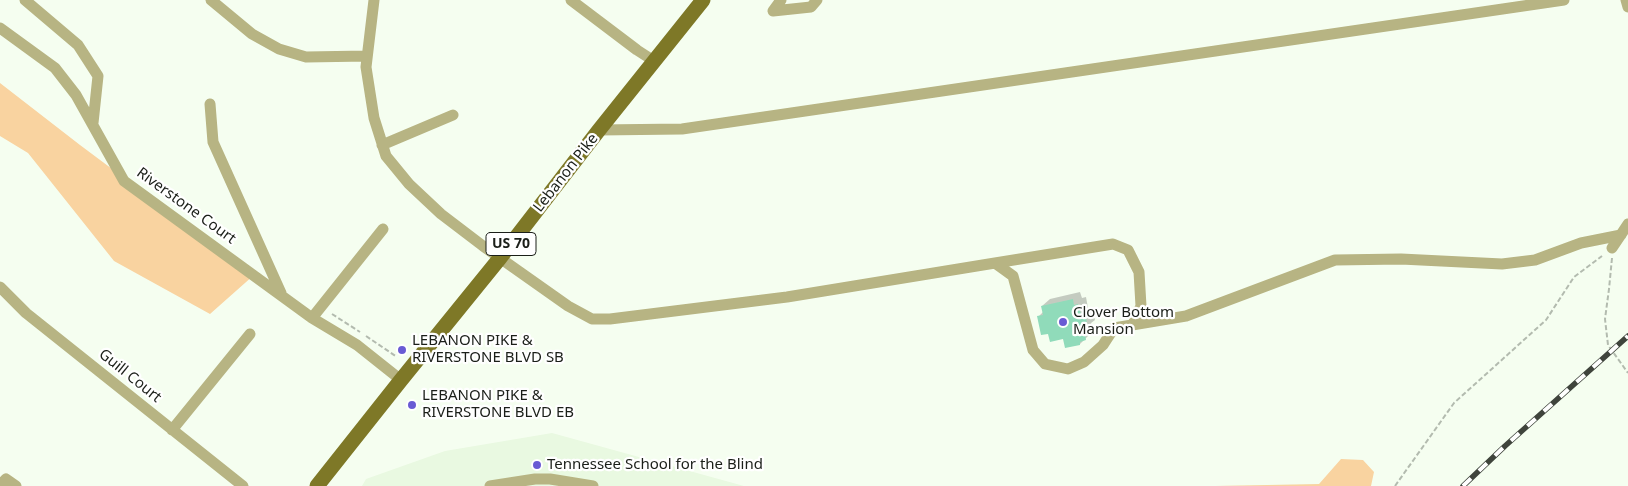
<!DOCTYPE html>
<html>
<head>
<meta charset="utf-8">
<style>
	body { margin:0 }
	canvas { display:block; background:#f5fef0 }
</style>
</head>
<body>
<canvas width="1628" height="486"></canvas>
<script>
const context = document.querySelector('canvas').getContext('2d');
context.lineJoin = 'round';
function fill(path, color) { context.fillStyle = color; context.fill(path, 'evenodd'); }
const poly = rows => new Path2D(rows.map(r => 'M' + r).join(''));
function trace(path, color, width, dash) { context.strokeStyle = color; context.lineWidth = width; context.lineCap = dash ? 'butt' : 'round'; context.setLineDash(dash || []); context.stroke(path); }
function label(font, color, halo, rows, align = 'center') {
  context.font = font + ' "Noto Sans",sans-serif'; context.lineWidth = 4.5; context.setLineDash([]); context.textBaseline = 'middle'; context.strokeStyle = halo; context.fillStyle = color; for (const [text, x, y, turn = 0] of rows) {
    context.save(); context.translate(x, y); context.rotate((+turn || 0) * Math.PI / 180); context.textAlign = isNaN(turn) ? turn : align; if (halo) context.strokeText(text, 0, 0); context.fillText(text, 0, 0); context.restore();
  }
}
const built = poly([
	[552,433,744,486,362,486,366,479,445,451]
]);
const green = poly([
	[0,83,80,145,254,275,210,314,114,261,28,153,0,136],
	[1341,459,1363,460,1374,472,1371,486,1215,486,1319,484]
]);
const shadow = poly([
	[1080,292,1082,298,1086,297,1088,308,1092,307,1095,320,1091,323,1093,331,1080,344,1049,332,1038,317,1043,312,1042,306,1050,299]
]);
const building = poly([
	[1073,299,1074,305,1078,304,1081,314,1085,313,1088,328,1084,329,1086,340,1080,342,1080,345,1065,348,1063,339,1050,342,1048,334,1041,335,1037,316,1043,315,1041,306]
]);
const path = poly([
	[1612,258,1609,289,1605,319,1608,345,1628,373],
	[332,314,360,332],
	[366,336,397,357],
	[1395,486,1454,403,1546,320,1574,277,1602,256]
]);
const minor = poly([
	[25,0,78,45,98,76,93,123],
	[211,0,252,34,279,49,306,57,367,56],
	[374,0,366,67,374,118,386,156,409,184,441,214,483,246,568,306,592,319,610,319,787,297,995,263,1013,276,1033,350,1045,364,1068,369,1084,362,1103,345,1114,328,1186,316,1335,260,1401,259,1502,264,1535,260,1581,243,1621,235],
	[571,0,637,50,654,61],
	[781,0,773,11,811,7,817,0],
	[1626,0,1628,7],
	[0,28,55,68,76,95,124,181,312,318,357,345,401,380],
	[210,104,213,142,281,293],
	[599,130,682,129,1564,0],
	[382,145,453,115],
	[1612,248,1628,224],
	[995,263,1113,244,1128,250,1139,272,1141,306,1133,324],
	[0,287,26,313,243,486],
	[312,318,383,229],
	[172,430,250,334],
	[0,485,6,479,16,486],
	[490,486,535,479,550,479,593,486]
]);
const major = poly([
	[317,486,401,380,500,258,599,130,703,0]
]);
const rail = poly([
	[1463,486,1505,446,1628,336]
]);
const markers = [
	[1063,322,5,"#695bd4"],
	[402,350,5,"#695bd4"],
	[412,405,5,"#695bd4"],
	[537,465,5,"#695bd4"]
];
const shields = [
	[511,244,50]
];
const shieldNames = [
	["US 70",511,244]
];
const streetNames = [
	["Lebanon Pike",566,173,-52],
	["Riverstone Court",186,206,36],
	["Guill Court",130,376,39]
];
const poiNames = [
	["Clover Bottom",1073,313],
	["Mansion",1073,330],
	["LEBANON PIKE &",412,341],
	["RIVERSTONE BLVD SB",412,358],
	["LEBANON PIKE &",422,396],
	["RIVERSTONE BLVD EB",422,413],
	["Tennessee School for the Blind",547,465]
];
fill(built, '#e9f9e1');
fill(green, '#f9d3a0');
fill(shadow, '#0003');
fill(building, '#90dbba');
trace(path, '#b3bbaf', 2, [5, 2.5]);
trace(minor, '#b7b483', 11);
trace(major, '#7e7827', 15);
trace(rail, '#3f443c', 5.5);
trace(rail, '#fff', 4, [11]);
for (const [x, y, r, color] of markers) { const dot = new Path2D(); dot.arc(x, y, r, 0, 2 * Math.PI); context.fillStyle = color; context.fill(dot); trace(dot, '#fff', 2); }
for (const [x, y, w] of shields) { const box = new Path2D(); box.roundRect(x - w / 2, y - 11.5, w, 23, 4); context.fillStyle = '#fff'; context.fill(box); trace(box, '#1b1f19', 1); }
label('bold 14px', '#1b1f19', null, shieldNames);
label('15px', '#1b1f19', '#fff', streetNames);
label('15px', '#1b1f19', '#fff', poiNames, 'left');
</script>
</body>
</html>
